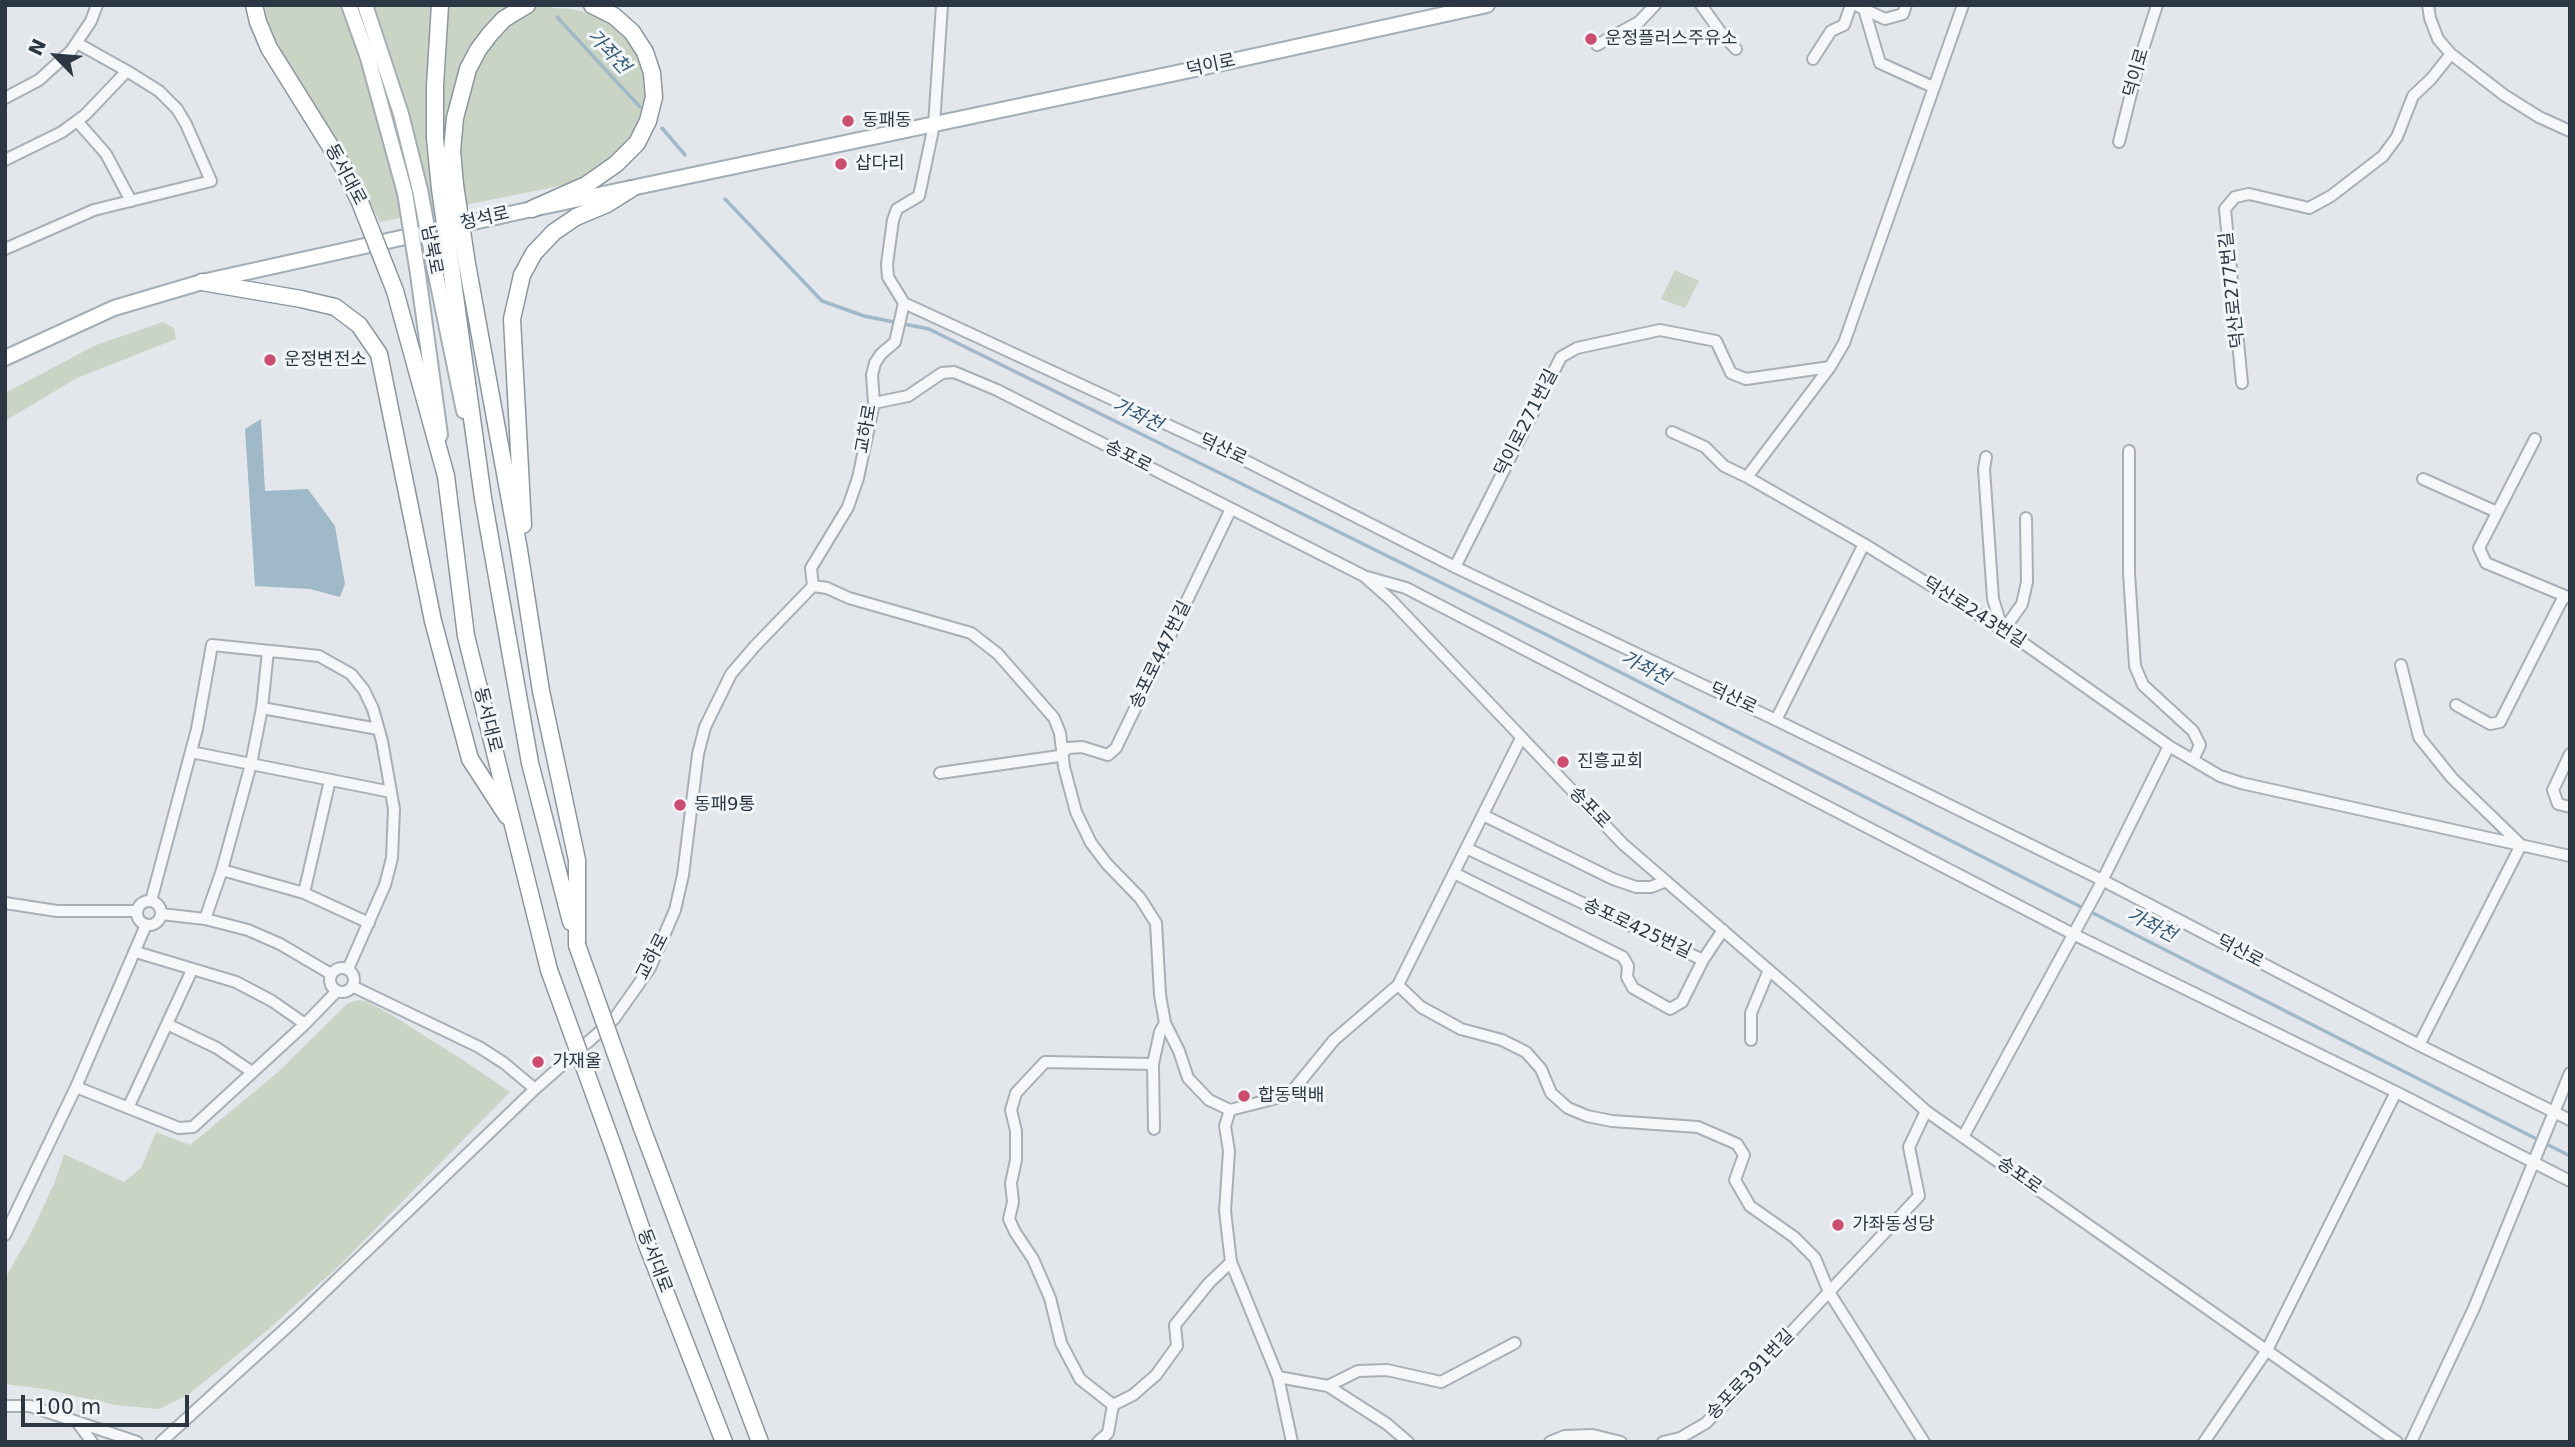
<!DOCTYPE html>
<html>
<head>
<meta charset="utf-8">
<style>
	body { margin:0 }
	#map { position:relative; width:2575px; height:1447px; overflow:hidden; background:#e3e7eb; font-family:"DejaVu Sans",sans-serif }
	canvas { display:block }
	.frame { position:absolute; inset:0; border:7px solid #2b3743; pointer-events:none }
	.north { position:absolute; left:21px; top:21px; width:70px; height:70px; -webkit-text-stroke:5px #f3f6f8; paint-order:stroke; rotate:295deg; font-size:19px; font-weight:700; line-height:28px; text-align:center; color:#2b3743 }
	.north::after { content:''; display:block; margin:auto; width:24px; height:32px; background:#2b3743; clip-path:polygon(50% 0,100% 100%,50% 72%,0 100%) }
	.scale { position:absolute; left:21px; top:1395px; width:168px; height:32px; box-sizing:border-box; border:4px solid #2b3743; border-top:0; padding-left:9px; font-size:21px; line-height:24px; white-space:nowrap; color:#2b3743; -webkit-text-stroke:5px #f3f6f8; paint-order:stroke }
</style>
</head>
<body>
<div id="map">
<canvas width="2575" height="1447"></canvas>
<div class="frame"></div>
<div class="north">N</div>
<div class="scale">100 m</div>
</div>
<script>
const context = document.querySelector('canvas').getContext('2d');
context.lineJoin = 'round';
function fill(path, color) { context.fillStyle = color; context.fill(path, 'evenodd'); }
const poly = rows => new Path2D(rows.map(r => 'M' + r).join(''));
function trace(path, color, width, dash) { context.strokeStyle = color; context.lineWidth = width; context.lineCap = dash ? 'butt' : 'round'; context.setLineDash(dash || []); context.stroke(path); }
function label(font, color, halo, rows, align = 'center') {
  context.font = font + ' "DejaVu Sans","Noto Sans KR",sans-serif'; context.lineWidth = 6; context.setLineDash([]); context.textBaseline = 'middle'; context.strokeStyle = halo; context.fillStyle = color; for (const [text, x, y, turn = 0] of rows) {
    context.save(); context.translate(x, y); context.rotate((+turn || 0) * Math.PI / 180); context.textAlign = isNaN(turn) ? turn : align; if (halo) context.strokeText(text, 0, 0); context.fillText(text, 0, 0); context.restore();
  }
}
const green = poly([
	[264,5,550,5,553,8,571,9,590,13,610,23,626,39,638,55,645,73,647,96,643,118,633,138,597,172,565,185,380,222,346,156,288,64,269,26],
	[1675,270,1699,281,1685,308,1661,299],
	[163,322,174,328,176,339,77,378,5,421,5,393,96,345],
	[358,1000,366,1001,390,1014,463,1060,510,1092,341,1264,270,1328,189,1394,159,1409,115,1405,45,1389,5,1384,5,1278,30,1235,54,1184,64,1154,124,1182,141,1168,156,1132,190,1145,277,1073,348,1003]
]);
const water = poly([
	[261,419,265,491,308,489,335,526,345,584,340,597,310,589,255,586,245,429]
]);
const stream = poly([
	[557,17,640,107],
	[662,128,685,155],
	[725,199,822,301,864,316,929,329,1549,636,2570,1156]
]);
const minor = poly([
	[1701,5,1722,34,1736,49],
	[1856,5,1864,9,1880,63,1933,87],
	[2428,5,2430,18,2438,39,2451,54,2504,95,2539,117,2570,131],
	[1864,9,1885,19,1903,14,1906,5],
	[77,43,127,71],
	[1597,45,1639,22,1655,5],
	[1813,59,1831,31,1844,25,1851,5],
	[5,98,39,80,71,51,91,21,97,5],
	[77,121,106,154,131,201],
	[2119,142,2138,65,2157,5],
	[5,160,62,132,85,115,127,71,159,91,177,109,186,124,211,181,94,210,5,249],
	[904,303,1248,462,1455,567,1776,720,2102,880,2419,1045,2570,1120],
	[2242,383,2225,209,2235,197,2249,194,2309,208,2331,196,2383,156,2397,137,2413,96,2431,79,2451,54],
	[874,403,908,396,942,373,954,372,997,390,1364,576,1391,600,1623,844,1793,991,1926,1111,2397,1442],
	[1672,432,1705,447,1724,466,1747,477,1864,544,2019,640,2169,746,2220,776,2241,783,2570,856],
	[2535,439,2479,548,2486,563,2570,598],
	[2129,451,2129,573,2135,666,2143,685,2193,731,2200,745,2193,760],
	[1986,457,1984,469,1993,599,2003,631],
	[1747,477,1830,367,1844,343,1963,5],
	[2423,479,2497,512],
	[1455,567,1561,357,1577,348,1660,330,1716,341,1731,373,1746,379,1830,367],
	[1367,577,1406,588,2073,934,2396,1092,2570,1181],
	[813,586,827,588,849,598,971,633,998,654,1054,718,1060,733,1064,767,1076,812,1091,843,1107,864,1140,898,1156,923,1160,995,1165,1023,1179,1051,1188,1078,1209,1100,1230,1110],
	[2003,631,2022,604,2027,582,2026,518],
	[2401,665,2419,737,2452,778,2521,845,2419,1045],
	[2456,705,2490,724,2500,722,2564,596],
	[262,708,378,729],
	[1776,720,1864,544],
	[191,752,391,792],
	[2570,754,2553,790,2558,804,2570,807],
	[940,773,1059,756,1068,748,1082,747,1108,755,1116,748,1231,509],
	[1483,815,1613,879,1636,887,1651,887,1666,881],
	[1466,848,1703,960],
	[222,870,304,893,369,923],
	[1454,873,1623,957,1628,966,1627,977,1633,988,1670,1009,1682,1002,1703,960,1723,930],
	[304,893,330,780],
	'137 913a12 12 0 1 1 24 0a12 12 0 1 1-24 0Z',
	[151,901,197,729,212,645,319,656,351,674,364,690,373,709,382,741,394,809,392,858,385,885,348,969],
	[5,903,57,911,137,911],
	[161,914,205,919,248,930,280,944,331,974],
	[205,919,222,870,251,764,262,708,268,651],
	[136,952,236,982,272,1001,305,1024],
	'330 980a12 12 0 1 1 24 0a12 12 0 1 1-24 0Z',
	[1398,985,1421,1007,1461,1029,1502,1040,1526,1052,1541,1069,1551,1093,1568,1108,1587,1116,1612,1121,1698,1127,1737,1144,1744,1155,1735,1180,1750,1206,1794,1237,1815,1258,1829,1292,1924,1442],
	[352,986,479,1047,504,1063,535,1089],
	[167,1024,217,1048,252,1072],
	[1751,1040,1751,1013,1769,970],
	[76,1087,179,1128,193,1127,305,1024,337,991],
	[128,1108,192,970],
	[1230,1110,1281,1097,1294,1089,1334,1040,1398,985,1521,738],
	[1230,1110,1225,1126,1229,1151,1225,1211,1231,1262,1278,1377,1292,1442],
	[1154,1129,1153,1064,1160,1032,1165,1023],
	[1963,1137,2097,891,2169,746],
	[5,1235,76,1087,146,925],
	[1278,1377,1328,1386,1387,1424,1408,1442],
	[1328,1386,1358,1371,1387,1370,1441,1382,1515,1343],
	[1113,1405,1080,1379,1061,1343,1050,1298,1033,1259,1015,1232,1009,1219,1013,1202,1011,1183,1016,1160,1016,1131,1011,1110,1016,1093,1045,1062,1153,1064],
	[5,1406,30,1406,137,1442],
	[77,1422,92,1442],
	[161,1442,297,1318,535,1089,614,1019,650,968,675,910,683,875,698,754,705,727,731,674,755,646,813,586,811,568,848,507,858,478,874,403,872,375,875,363,881,354,895,342,904,303,888,277,887,264,893,220,897,209,919,196,934,125,942,5],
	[1098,1442,1108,1433,1113,1405,1133,1395,1156,1375,1177,1346,1175,1325,1209,1283,1231,1262],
	[1550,1442,1565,1436,1593,1435,1621,1442],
	[1663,1442,1680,1438,1706,1423,1919,1196,1909,1147,1926,1111],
	[2204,1442,2267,1350,2396,1092],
	[2411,1442,2474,1308,2570,1073]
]);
const major = poly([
	[349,5,368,58,405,193],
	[365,5,401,114,420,190],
	[435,270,464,411],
	[418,274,440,435],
	[5,358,114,308,202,282,532,209,1200,68,1487,5]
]);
const highway = poly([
	[440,5,435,86,435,138,440,189],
	[455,185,452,151,455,118,468,69,478,50,490,34,504,19,527,5],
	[532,209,586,185,616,164,637,143,648,121,654,97,652,73,645,52,632,32,614,16,592,5],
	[467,264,519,550,541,691,577,860,577,945],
	[451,267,483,498,530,763,571,922],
	[202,282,301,299,335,307,359,325,379,354,433,621,470,759,507,816],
	[395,291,446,476,466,636,549,970],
	[523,525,512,319,522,275,534,253,554,232,576,217,607,204,631,189],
	[642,1128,760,1442],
	[614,1149,647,1245,724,1442]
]);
const majorBridge = poly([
	[420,190,435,270],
	[405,193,418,274]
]);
const highwayBridge = poly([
	[254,5,258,22,269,48,342,165,360,202,395,291],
	[455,185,467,264],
	[440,189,451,267],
	[577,945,642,1128],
	[549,970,614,1149]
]);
const markers = [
	[1591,39,7,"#cb4d6f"],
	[848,121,7,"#cb4d6f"],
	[841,164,7,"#cb4d6f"],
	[270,360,7,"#cb4d6f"],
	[1563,762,7,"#cb4d6f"],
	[680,805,7,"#cb4d6f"],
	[538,1062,7,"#cb4d6f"],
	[1244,1096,7,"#cb4d6f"],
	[1838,1225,7,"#cb4d6f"]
];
const poiNames = [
	["운정플러스주유소",1605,39],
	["동패동",862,121],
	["삽다리",855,164],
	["운정변전소",284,360],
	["진흥교회",1577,762],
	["동패9통",694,805],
	["가재울",552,1062],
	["합동택배",1258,1096],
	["가좌동성당",1852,1225]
];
const streetNames = [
	["덕이로",1211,66,-12],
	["덕이로",2137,73,-74],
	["동서대로",345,175,62],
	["청석로",485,219,-13],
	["남북로",431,250,79],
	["덕산로277번길",2233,290,-96],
	["덕이로271번길",1527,423,-63],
	["교하로",867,429,-80],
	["덕산로",1223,450,25],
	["송포로",1128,457,27],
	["덕산로243번길",1974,613,32],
	["송포로447번길",1161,655,-64],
	["덕산로",1733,699,25],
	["동서대로",487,720,76],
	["송포로",1589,808,46],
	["송포로425번길",1637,929,25],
	["덕산로",2240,952,28],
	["교하로",653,957,-63],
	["송포로",2019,1176,35],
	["동서대로",654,1261,69],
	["송포로391번길",1751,1375,-46]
];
const waterNames = [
	["가좌천",608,52,47],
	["가좌천",1137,416,26],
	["가좌천",1645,669,27],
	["가좌천",2151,926,27]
];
fill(green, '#cad4c5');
fill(water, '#a0b9c9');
trace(stream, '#a0b9c9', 3.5);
trace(minor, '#a8afb5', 14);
trace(major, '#a3adb6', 18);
trace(highway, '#8b96a1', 19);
trace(minor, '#f6f7f9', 10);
trace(major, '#fff', 14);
trace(highway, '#fff', 16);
trace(majorBridge, '#a3adb6', 18, []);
trace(highwayBridge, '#8b96a1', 19, []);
trace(majorBridge, '#fff', 14);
trace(highwayBridge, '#fff', 16);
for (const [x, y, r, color] of markers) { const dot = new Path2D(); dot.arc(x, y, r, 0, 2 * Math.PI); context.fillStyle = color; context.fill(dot); trace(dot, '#f3f6f8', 2.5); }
label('18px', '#2b3743', '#f3f6f8', poiNames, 'left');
label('18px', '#2b3743', '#f3f6f8', streetNames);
label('italic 19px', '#365a76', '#f3f6f8', waterNames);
</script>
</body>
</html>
